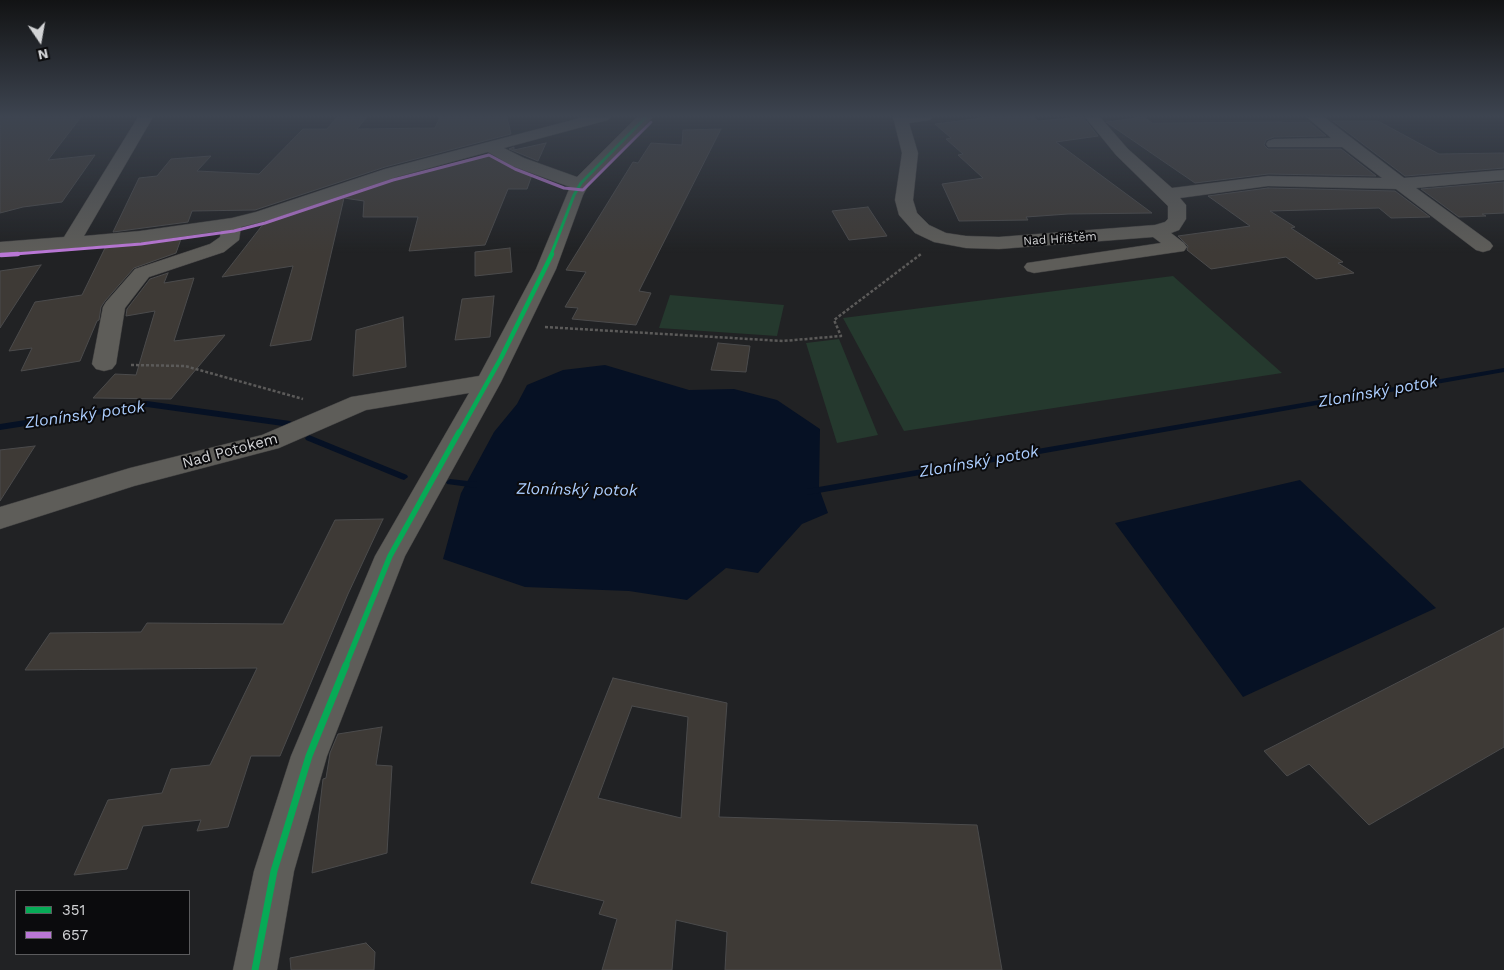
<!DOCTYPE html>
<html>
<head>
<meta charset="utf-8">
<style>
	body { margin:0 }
	#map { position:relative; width:1504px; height:970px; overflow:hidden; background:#212224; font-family:"Work Sans",sans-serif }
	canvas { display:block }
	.legend { position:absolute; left:15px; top:890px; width:175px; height:65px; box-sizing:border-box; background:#0b0b0d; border:1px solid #5b5b5d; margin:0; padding:6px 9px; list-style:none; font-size:15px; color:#d2d3d5 }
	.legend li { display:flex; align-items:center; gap:10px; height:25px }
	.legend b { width:25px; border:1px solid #5b5b5d }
	.north { position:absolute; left:15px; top:15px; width:50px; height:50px; -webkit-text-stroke:4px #0b0b0d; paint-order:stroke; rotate:168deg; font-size:14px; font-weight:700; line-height:20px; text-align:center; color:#d2d3d5 }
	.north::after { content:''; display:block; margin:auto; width:18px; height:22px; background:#d2d3d5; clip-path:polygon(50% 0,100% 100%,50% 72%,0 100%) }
</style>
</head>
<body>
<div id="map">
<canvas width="1504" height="970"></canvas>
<ul class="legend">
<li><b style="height:6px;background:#06aa56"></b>351</li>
<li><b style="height:6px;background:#ba77d6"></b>657</li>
</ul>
<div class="north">N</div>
</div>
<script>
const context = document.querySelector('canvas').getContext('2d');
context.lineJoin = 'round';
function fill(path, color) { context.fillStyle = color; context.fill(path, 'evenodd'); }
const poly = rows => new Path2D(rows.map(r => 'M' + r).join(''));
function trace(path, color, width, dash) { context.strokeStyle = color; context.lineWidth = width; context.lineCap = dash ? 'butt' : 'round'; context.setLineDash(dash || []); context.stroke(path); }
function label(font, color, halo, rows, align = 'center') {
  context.font = font + ' "Work Sans",sans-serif'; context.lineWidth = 4; context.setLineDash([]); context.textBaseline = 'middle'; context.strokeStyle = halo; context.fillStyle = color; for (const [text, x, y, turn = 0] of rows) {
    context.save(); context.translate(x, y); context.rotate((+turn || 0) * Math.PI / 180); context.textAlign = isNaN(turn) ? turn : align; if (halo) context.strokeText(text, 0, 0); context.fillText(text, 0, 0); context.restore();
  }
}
const green = poly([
	[1173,276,1282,373,904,431,843,318],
	[670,295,784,305,777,336,659,328],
	[839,339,878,435,837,443,806,343]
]);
const water = poly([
	[605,365,689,390,734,389,777,400,820,429,819,488,828,513,802,524,758,573,726,568,687,600,629,591,525,587,443,559,461,493,494,432,517,404,527,385,563,370],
	[1300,480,1436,608,1243,697,1115,523]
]);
const stream = poly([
	[1504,368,1504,372,807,495,803,492,807,489,1504,368],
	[147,401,290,421,294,424,290,427,147,407,0,430,0,424,147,401],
	[309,435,407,475,408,477,404,480,401,479,306,440,305,438,309,435],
	[450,479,477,482,481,485,477,488,447,484,446,482,450,479]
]);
const building = poly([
	[0,117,81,117,48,160,95,155,62,202,23,207,0,213,0,117],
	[337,117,367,117,357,129,435,128,440,117,507,117,511,134,385,167,255,210,192,211,188,222,113,232,139,178,157,176,171,159,211,156,197,171,259,174,303,129,327,129,337,117],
	[989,117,1033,117,1038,121,1083,117,1098,136,1056,142,1152,213,1068,214,1026,217,1028,220,959,221,942,184,983,178,958,155,963,154,946,139,951,138,935,124,989,117],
	[1144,117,1152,123,1309,122,1326,136,1274,137,1266,140,1264,145,1268,149,1341,149,1376,176,1268,174,1195,183,1106,122,1144,117],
	[1333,121,1378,121,1439,154,1504,153,1504,168,1405,176,1333,121],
	[721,129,639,291,651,293,636,325,572,319,578,308,565,307,586,272,566,270,633,162,638,163,651,143,682,145,683,130,721,129],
	[546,143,538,161,509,149,514,147,514,150,546,143],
	[488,154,511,168,532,175,527,189,508,189,485,245,409,251,418,217,363,217,364,201,344,198,311,340,270,346,293,266,222,277,264,223,398,179,488,154],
	[1504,182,1504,213,1482,214,1486,216,1459,217,1421,189,1504,182],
	[1268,188,1395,191,1430,217,1391,218,1379,208,1270,211,1295,227,1291,228,1343,262,1338,263,1354,273,1316,279,1286,257,1211,269,1187,250,1188,246,1178,236,1250,226,1208,196,1268,188],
	[868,207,887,236,849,240,832,211,868,207],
	[181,239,176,253,134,268,105,301,101,307,99,320,97,321,80,361,21,371,32,348,9,351,35,302,82,295,105,248,181,239],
	[510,248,512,272,475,276,475,252,510,248],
	[41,265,0,328,0,271,41,265],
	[168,273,164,283,194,278,174,341,225,335,171,399,93,398,115,374,136,375,155,311,126,316,127,309,150,279,168,273],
	[494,296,490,337,455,340,462,299,494,296],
	[403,317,406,367,353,376,356,330,403,317],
	[718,343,750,346,746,372,711,370,718,343],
	[35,446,0,501,0,450,35,446],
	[383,519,348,594,280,756,251,756,228,827,197,831,201,820,143,826,127,869,74,875,108,800,162,793,171,769,210,765,257,668,25,670,50,633,141,632,147,623,283,624,335,520,383,519],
	[1504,628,1504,747,1369,825,1309,764,1287,776,1264,751,1504,628],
	[613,678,727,703,719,817,977,825,1002,970,725,970,727,932,676,920,672,970,602,970,617,919,599,914,604,901,531,883,613,678],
	[632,706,688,717,681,818,598,798,632,706],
	[382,727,376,765,392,766,387,853,312,873,323,779,326,778,330,753,338,734,382,727],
	[366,943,375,952,374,970,291,970,290,958,366,943]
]);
const path = poly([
	[545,327,783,341,841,336,834,320,921,254],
	[131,365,185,366,303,399]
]);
const minor = poly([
	[138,117,153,117,84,236,140,231,232,218,256,212,385,169,584,117,610,117,608,120,504,148,524,158,577,177,637,117,653,117,588,186,583,195,556,269,501,382,405,556,327,756,294,871,277,970,233,970,254,871,291,756,375,556,469,393,366,410,279,448,134,486,0,529,0,507,130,468,262,435,351,397,479,376,536,269,570,187,512,166,488,152,397,177,270,220,241,227,239,240,224,252,149,277,125,308,116,364,112,369,104,371,96,369,92,364,103,307,106,302,135,269,210,244,220,237,221,231,140,243,0,254,0,242,64,237,138,117],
	[893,117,932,117,930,120,909,123,918,153,913,200,917,213,929,225,946,233,966,236,999,237,1155,225,1165,222,1168,219,1168,206,1116,155,1085,117,1100,117,1128,149,1172,188,1268,176,1382,178,1342,147,1268,147,1266,144,1268,141,1274,139,1331,138,1307,117,1324,117,1404,178,1504,170,1504,180,1416,188,1490,242,1493,246,1490,250,1483,252,1476,250,1396,189,1268,186,1180,198,1186,205,1186,219,1179,230,1171,233,1184,243,1187,247,1184,251,1034,273,1027,271,1024,267,1027,263,1161,243,1153,237,999,249,966,248,934,242,915,233,899,215,895,200,902,153,893,117]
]);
const bus1Far3 = poly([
	[551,255,574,195,581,183,646,117]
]);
const bus1Far2 = poly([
	[459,433,501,358,552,254]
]);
const bus1Far1 = poly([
	[345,667,390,556,459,432]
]);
const bus1 = poly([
	[255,970,274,871,309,756,346,665]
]);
const bus2Far1 = poly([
	[2,255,141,244,234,231,265,223,393,180,489,155,515,169,564,188,583,190,651,122]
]);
const bus2 = poly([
	[1,255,18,254]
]);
const farStreetnames = [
	["Nad Hřištěm",1060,239,-4]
];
const streetNames = [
	["Nad Potokem",230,451,-15]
];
const waterNames = [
	["Zlonínský potok",1378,392,-10],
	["Zlonínský potok",85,415,-8],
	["Zlonínský potok",979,462,-10],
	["Zlonínský potok",577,490,1]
];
fill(green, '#25392e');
fill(water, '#061124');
fill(stream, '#061124');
fill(building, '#3e3a36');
trace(building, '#4b4b4c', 1);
trace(minor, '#3e3e3f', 1);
trace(path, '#5b5a59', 2.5, [3, 2]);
fill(minor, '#5e5d59');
trace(bus1Far3, '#06aa56', 3);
trace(bus1Far2, '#06aa56', 4.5);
trace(bus1Far1, '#06aa56', 5.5);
trace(bus1, '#06aa56', 7);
trace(bus2Far1, '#ba77d6', 3);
trace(bus2, '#ba77d6', 4.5);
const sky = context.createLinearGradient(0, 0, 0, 253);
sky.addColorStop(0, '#121314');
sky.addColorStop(0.46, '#3d4450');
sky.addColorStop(1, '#3d445000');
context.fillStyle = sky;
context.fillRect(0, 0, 1504, 253);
label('12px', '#d2d3d5', '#0b0b0d', farStreetnames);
label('15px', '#d2d3d5', '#0b0b0d', streetNames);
label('italic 16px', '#acceff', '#0b0b0d', waterNames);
</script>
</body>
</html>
